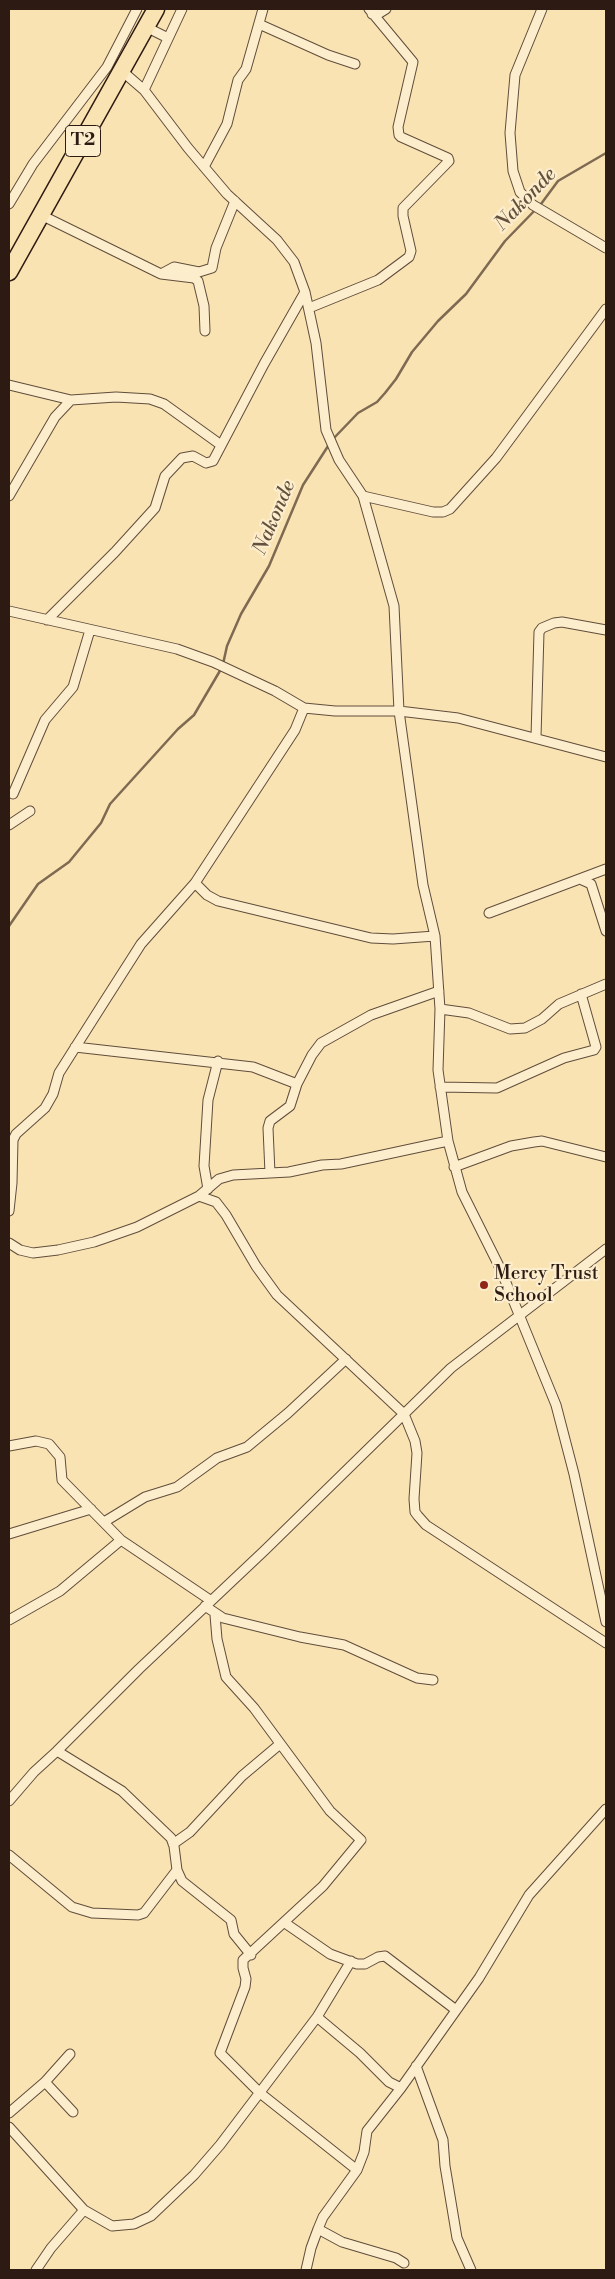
<!DOCTYPE html>
<html>
<head>
<meta charset="utf-8">
<style>
	body { margin:0 }
	#map { position:relative; width:615px; height:2279px; overflow:hidden; background:#fae3b2; font-family:"Libre Bodoni",serif }
	canvas { display:block }
	.frame { position:absolute; inset:0; border:10px solid #2d1b13; pointer-events:none }
</style>
</head>
<body>
<div id="map">
<canvas width="615" height="2279"></canvas>
<div class="frame"></div>
</div>
<script>
const context = document.querySelector('canvas').getContext('2d');
context.lineJoin = 'round';
const poly = rows => new Path2D(rows.map(r => 'M' + r).join(''));
function trace(path, color, width, dash) { context.strokeStyle = color; context.lineWidth = width; context.lineCap = dash ? 'butt' : 'round'; context.setLineDash(dash || []); context.stroke(path); }
function label(font, color, halo, rows, align = 'center') {
  context.font = font + ' "Libre Bodoni",serif'; context.lineWidth = 4.5; context.setLineDash([]); context.textBaseline = 'middle'; context.strokeStyle = halo; context.fillStyle = color; for (const [text, x, y, turn = 0] of rows) {
    context.save(); context.translate(x, y); context.rotate((+turn || 0) * Math.PI / 180); context.textAlign = isNaN(turn) ? turn : align; if (halo) context.strokeText(text, 0, 0); context.fillText(text, 0, 0); context.restore();
  }
}
const stream = poly([
	[333,439,358,413,377,402,385,393,396,379,412,352,438,321,466,294,505,241,541,204,558,181,606,153],
	[223,664,227,646,241,614,269,566,303,485,330,443],
	[9,926,38,884,69,862,101,823,110,804,178,729,194,715,221,669]
]);
const street = poly([
	[542,9,515,75,510,133,513,171,520,192,533,205,606,248],
	[372,14,378,14,386,9],
	[259,24,328,55,355,64],
	[146,27,168,38],
	[122,71,144,90,188,148,227,194,277,240,294,262,305,292,316,343,326,430,339,460,363,496,433,512,443,512,450,509,496,458,606,309],
	[144,90,182,9],
	[204,167,227,124,238,80,246,69,263,9],
	[9,204,33,164,107,67,137,9],
	[41,215,161,274,194,278,198,281,204,306,205,331],
	[161,274,174,267,199,272,212,268,216,248,235,201],
	[309,308,378,280,409,257,411,251,403,216,403,208,449,161,448,158,401,137,399,135,398,127,413,62,369,9],
	[9,385,71,400,116,397,150,399,164,404,221,445],
	[9,496,55,417,71,400],
	[363,496,394,606,399,711,423,885,435,936,440,1009,438,1070,448,1141,462,1192,500,1268,556,1405,574,1474,606,1622],
	[9,611,177,649,213,662,275,691,304,708,335,711,399,711,458,718,606,757],
	[47,620,115,552,155,508,165,476,182,458,193,456,206,463,213,461,264,364,305,292],
	[536,737,539,632,542,628,554,623,562,622,606,630],
	[13,794,45,720,73,687,90,630],
	[9,825,30,811],
	[582,880,591,884,606,931],
	[195,883,207,895,218,901,371,938,393,939,435,936],
	[489,913,606,869],
	[440,1009,469,1013,510,1029,525,1028,542,1019,559,1004,606,984],
	[75,1047,253,1067,297,1084],
	[440,1087,497,1088,564,1058,594,1050,596,1047,581,994],
	[454,1167,511,1146,534,1142,542,1141,606,1157],
	[270,1173,268,1128,270,1121,290,1106,297,1084,312,1055,321,1043,371,1015,439,991],
	[208,1189,204,1166,208,1100,218,1061],
	[199,1196,219,1179,233,1175,289,1172,322,1165,341,1164,448,1141],
	[9,1211,12,1183,13,1140,16,1134,45,1108,53,1094,59,1073,104,1002,141,944,195,883,295,730,304,708],
	[9,1243,20,1250,33,1253,58,1250,94,1242,137,1227,199,1196,216,1202,226,1215,256,1266,277,1295,404,1414,415,1441,417,1453,414,1499,415,1512,418,1516,426,1525,606,1643],
	[9,1446,36,1441,49,1444,60,1457,62,1480,121,1540,210,1600],
	[104,1522,145,1497,177,1487,217,1458,247,1447,288,1413,346,1359],
	[9,1534,91,1509],
	[205,1606,223,1618,300,1637,344,1645,417,1678,433,1680],
	[215,1615,217,1639,226,1677,254,1708,330,1811,361,1840,323,1886,243,1960,243,1968,246,1979,245,1987,220,2053,260,2093,357,2170],
	[9,1620,60,1591,121,1540],
	[57,1751,122,1791,171,1838,174,1846,177,1870,182,1881,231,1920,234,1934,251,1955],
	[9,1801,34,1772,57,1751,139,1669,265,1550,451,1368,606,1249],
	[173,1844,190,1832,242,1776,280,1744],
	[9,1855,72,1907,92,1913,138,1915,144,1913,177,1870],
	[285,1923,330,1954,357,1964,365,1964,378,1957,385,1956,456,2010],
	[317,2017,360,2053,389,2082,401,2088],
	[416,2066,443,2140,445,2166,457,2238,471,2270],
	[45,2082,73,2112],
	[9,2113,45,2082,70,2054],
	[9,2127,84,2210,112,2226,134,2224,151,2216,194,2175,220,2145,317,2017,351,1961],
	[318,2229,342,2242,396,2258,404,2263],
	[36,2270,51,2248,84,2210],
	[306,2270,311,2248,318,2229,323,2217,357,2170,364,2152,367,2131,401,2088,479,1978,529,1895,606,1809]
]);
const highway = poly([
	[9,272,156,9]
]);
const markers = [
	[484,1285,5,"#8f2418"]
];
const shields = [
	[83,141,35]
];
const shieldNames = [
	["T2",83,141]
];
const poiNames = [
	["Mercy Trust",494,1274],
	["School",494,1296]
];
const waterNames = [
	["Nakonde",526,200,-46],
	["Nakonde",275,518,-67]
];
trace(stream, '#7e6a52', 2.5);
trace(street, '#604d3b', 11);
trace(highway, '#2d1b13', 19);
trace(street, '#fcedcd', 9);
trace(highway, '#fae3b2', 16);
for (const [x, y, r, color] of markers) { const dot = new Path2D(); dot.arc(x, y, r, 0, 2 * Math.PI); context.fillStyle = color; context.fill(dot); trace(dot, '#fcedcd', 2); }
for (const [x, y, w] of shields) { const box = new Path2D(); box.roundRect(x - w / 2, y - 15.5, w, 31, 4); context.fillStyle = '#fcedcd'; context.fill(box); trace(box, '#2d1b13', 1); }
label('bold 18px', '#2d1b13', null, shieldNames);
label('19px', '#2d1b13', '#fcedcd', poiNames, 'left');
label('italic 20px', '#63503d', '#fcedcd', waterNames);
</script>
</body>
</html>
